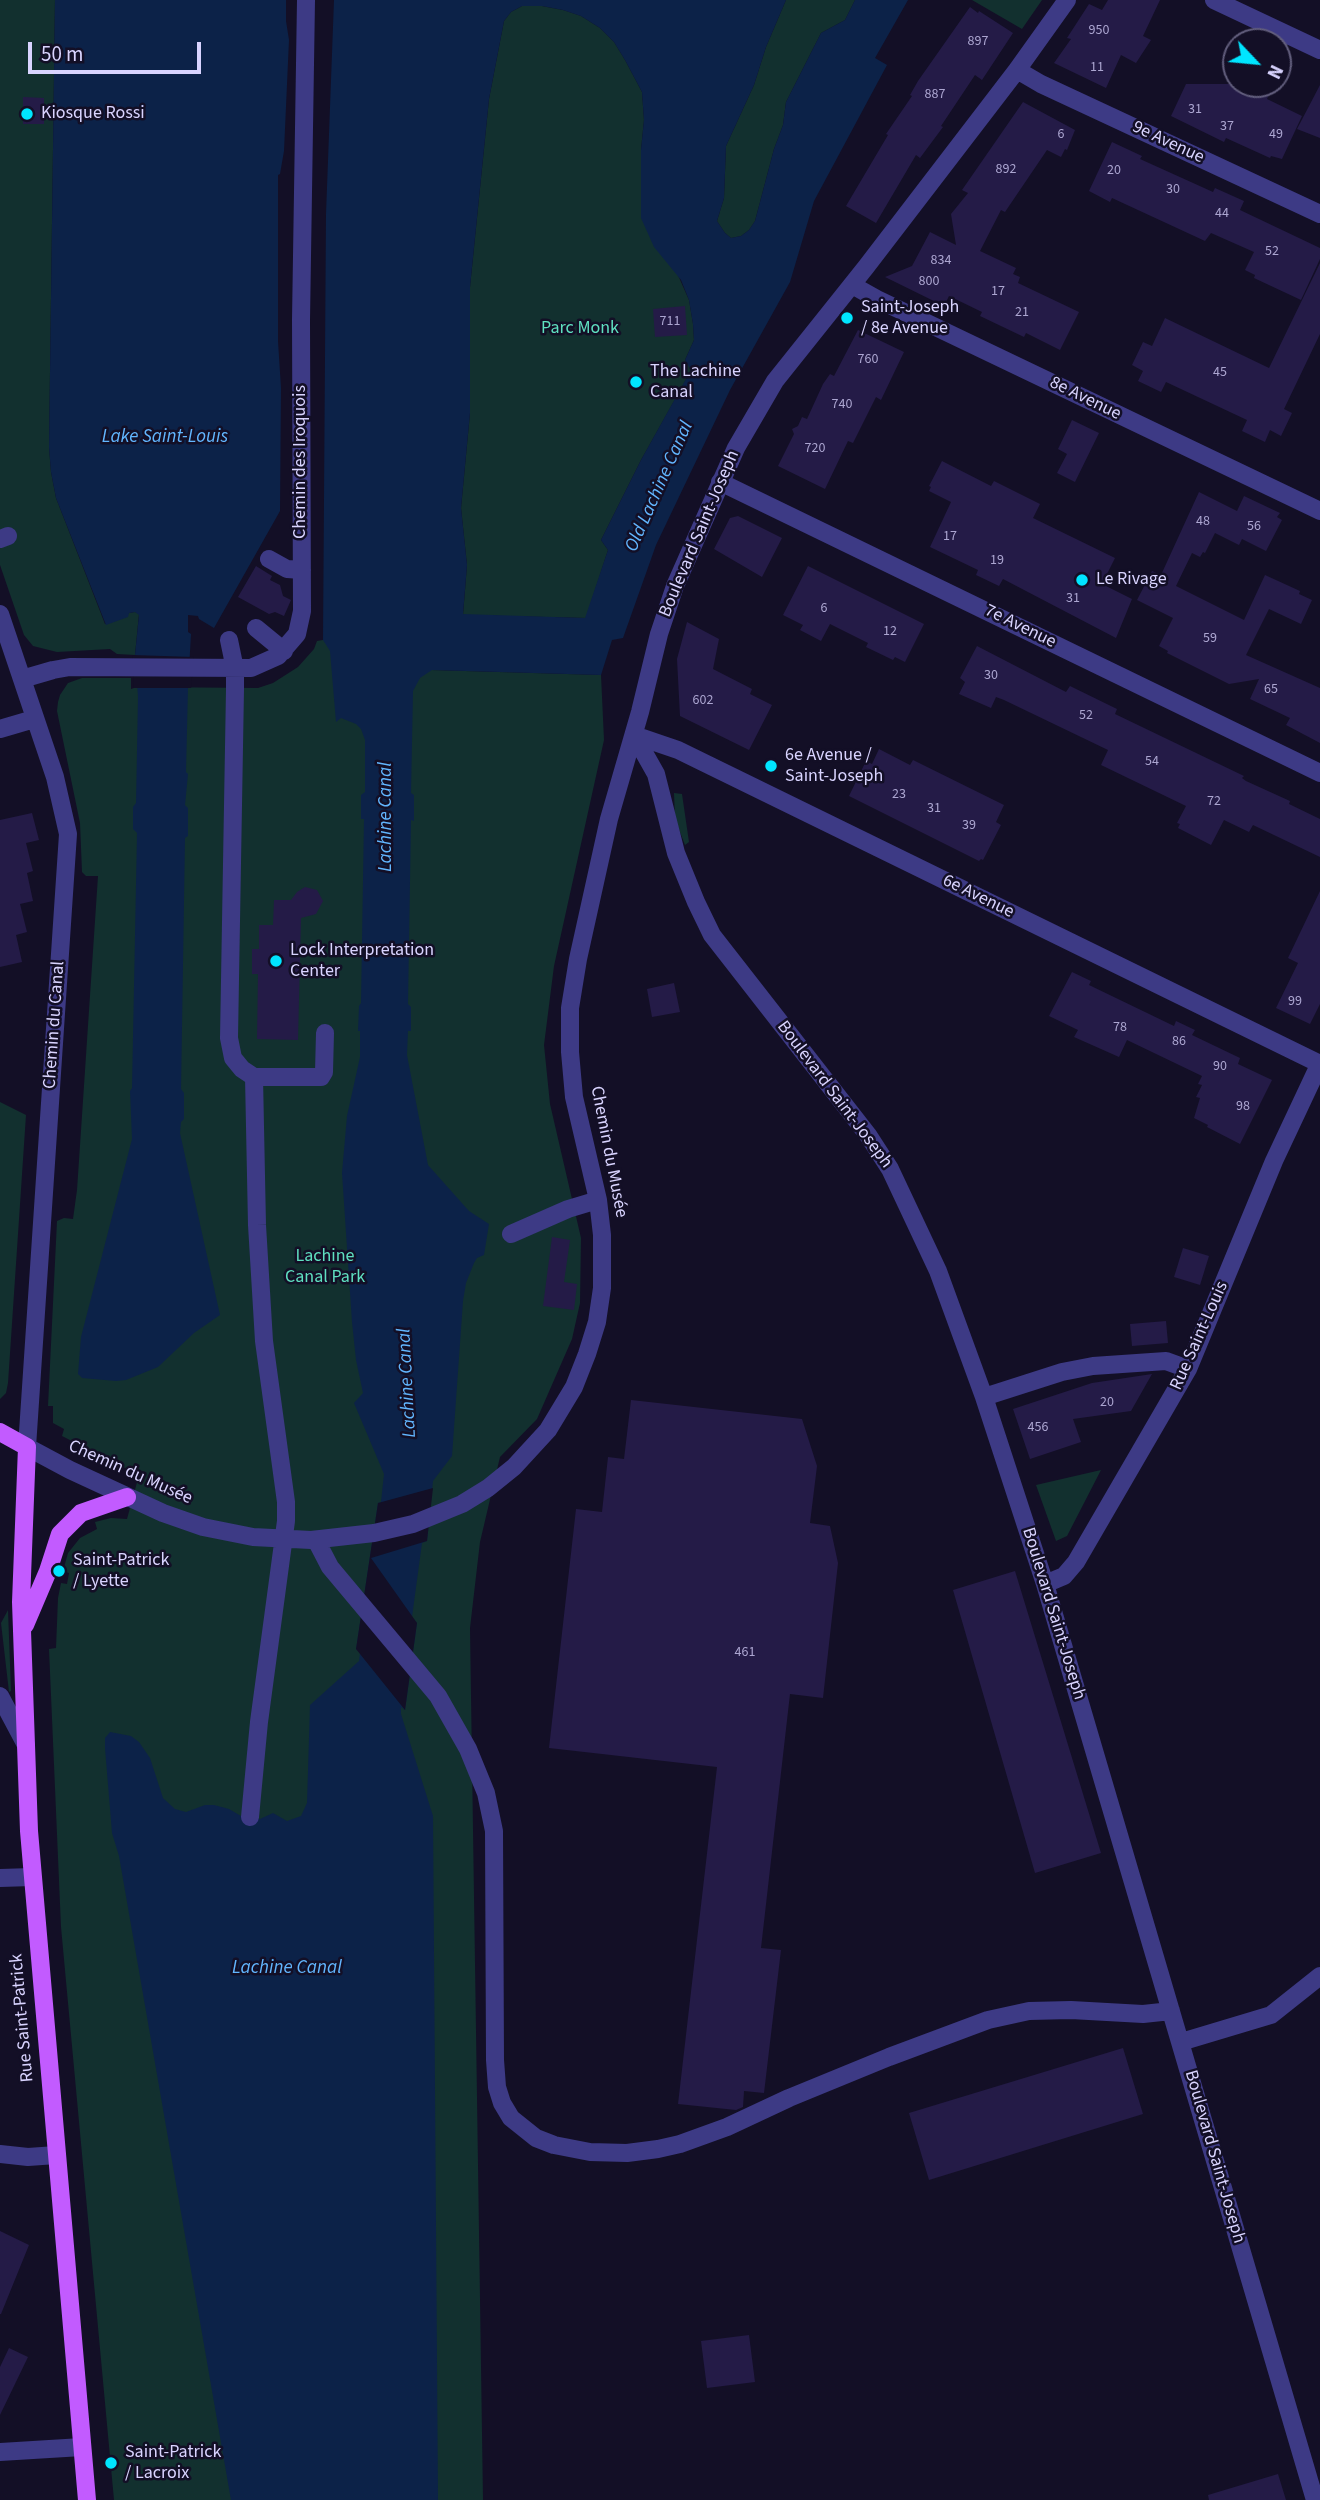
<!DOCTYPE html>
<html>
<head>
<meta charset="utf-8">
<style>
	body { margin:0 }
	#map { position:relative; width:1320px; height:2500px; overflow:hidden; background:#130f26; font-family:"Source Sans 3",sans-serif }
	canvas { display:block }
	.north { position:absolute; left:1222px; top:28px; width:70px; height:70px; box-sizing:border-box; background:#130f26; border:2px solid #625e7d; border-radius:50%; rotate:116deg; font-size:19px; font-weight:700; line-height:28px; text-align:center; color:#d9d4ff }
	.north::after { content:''; display:block; margin:auto; width:24px; height:32px; background:#00e5ff; clip-path:polygon(50% 0,100% 100%,50% 72%,0 100%) }
	.scale { position:absolute; left:28px; top:42px; width:173px; height:32px; box-sizing:border-box; border:4px solid #d9d4ff; border-top:0; padding-left:9px; font-size:21px; line-height:24px; white-space:nowrap; color:#d9d4ff; -webkit-text-stroke:5px #130f26; paint-order:stroke }
</style>
</head>
<body>
<div id="map">
<canvas width="1320" height="2500"></canvas>
<div class="north">N</div>
<div class="scale">50 m</div>
</div>
<script>
const context = document.querySelector('canvas').getContext('2d');
context.lineJoin = 'round';
function fill(path, color) { context.fillStyle = color; context.fill(path, 'evenodd'); }
const poly = rows => new Path2D(rows.map(r => 'M' + r).join(''));
function trace(path, color, width, dash) { context.strokeStyle = color; context.lineWidth = width; context.lineCap = dash ? 'butt' : 'round'; context.setLineDash(dash || []); context.stroke(path); }
function label(font, color, halo, rows, align = 'center') {
  context.font = font + ' "Source Sans 3",sans-serif'; context.lineWidth = 5; context.setLineDash([]); context.textBaseline = 'middle'; context.strokeStyle = halo; context.fillStyle = color; for (const [text, x, y, turn = 0] of rows) {
    context.save(); context.translate(x, y); context.rotate((+turn || 0) * Math.PI / 180); context.textAlign = isNaN(turn) ? turn : align; if (halo) context.strokeText(text, 0, 0); context.fillText(text, 0, 0); context.restore();
  }
}
const green = poly([
	[0,0,55,0,49,447,51,472,56,498,105,624,129,613,135,612,139,614,135,655,117,654,110,649,57,652,33,646,24,635,0,565],
	[786,0,855,0,845,20,821,33,786,102,783,125,774,149,755,221,749,230,741,236,731,238,725,233,717,221,724,198,726,146,754,85,766,47],
	[972,0,1042,0,1022,29],
	[522,6,542,6,563,10,581,16,600,28,614,42,625,60,642,92,644,120,641,150,669,263,677,273,689,300,693,324,694,340,685,360,692,369,641,460,601,540,608,550,586,618,463,615,467,565,461,508,470,413,470,287,489,99,504,21,511,12],
	[323,640,388,641,432,670,601,675,604,740,554,966,544,1045,550,1104,581,1238,580,1303,572,1339,537,1419,500,1457,480,1542,470,1628,483,2500,114,2500,61,1927,49,1649,56,1648,58,1598,61,1583,67,1584,69,1573,63,1571,68,1553,80,1538,97,1529,95,1522,111,1518,127,1519,139,1475,62,1436,64,1429,53,1423,53,1406,48,1406,57,1221,64,1218,73,1219,77,1190,98,876,86,876,82,872,80,823,57,711,58,702,60,695,68,683,82,678,131,678,131,689,137,687,258,688,273,683,298,667,314,649,317,641],
	[674,793,682,794,689,842,685,845,675,819],
	[0,1102,26,1115,8,1383,6,1393,0,1399],
	[1101,1470,1067,1536,1056,1541,1036,1485],
	[8,1610,11,1691,9,1692,1,1623]
]);
const water = poly([
	[55,0,286,0,286,21,289,40,284,151,280,174,278,175,278,341,281,388,280,511,214,628,199,619,198,616,188,615,188,632,191,634,188,687,186,772,188,774,185,805,188,808,188,836,185,838,181,1089,184,1093,184,1119,181,1122,180,1133,220,1315,194,1333,158,1367,126,1380,116,1381,82,1378,78,1374,81,1337,132,1139,130,1091,132,1088,137,833,133,829,133,807,136,803,138,697,135,655,139,615,135,612,129,613,128,617,106,625,56,498,51,472,49,447],
	[334,0,786,0,766,47,754,85,726,146,724,198,717,221,725,233,731,238,741,236,749,230,755,221,774,149,783,125,786,102,821,33,845,20,855,0,908,0,875,58,887,65,814,201,790,282,730,390,656,545,623,638,612,640,601,675,432,670,420,678,413,691,411,793,414,795,414,821,411,820,408,1004,411,1007,411,1031,408,1031,407,1055,428,1165,469,1211,489,1224,484,1255,477,1258,474,1263,466,1283,463,1301,452,1456,433,1481,427,1541,422,1543,412,1617,417,1623,405,1710,401,1707,401,1714,433,1816,438,2500,231,2500,119,1856,112,1833,105,1748,105,1738,110,1732,131,1736,139,1742,150,1758,163,1798,175,1809,186,1812,205,1805,214,1805,229,1809,241,1816,260,1819,273,1813,287,1821,301,1816,307,1803,310,1705,359,1661,360,1653,356,1649,357,1643,378,1503,381,1502,384,1474,354,1403,363,1393,356,1360,352,1322,342,1173,347,1116,360,1057,360,1031,358,1031,359,1006,361,1003,364,819,361,819,361,795,365,792,365,740,361,729,356,724,341,718,336,722,330,651,323,640,326,214],
	[522,6,542,6,563,10,581,16,600,28,614,42,625,60,642,92,644,120,641,150,641,218,654,247,681,280,689,300,693,324,694,340,685,360,691,370,641,460,601,540,608,550,585,618,463,614,467,565,461,508,470,413,470,287,489,99,504,21,511,12]
]);
const pier = poly([
	[132,655,194,657,191,688,134,688],
	[433,1488,427,1541,371,1558,417,1623,405,1710,356,1649,378,1503]
]);
const building = poly([
	[1108,0,1160,0,1143,36,1151,40,1136,63,1121,55,1106,88,1054,63,1071,39,1067,38,1089,4,1102,10],
	[970,7,978,13,979,11,1013,33,982,80,975,75,941,126,943,127,920,158,916,155,876,223,846,206,888,135,886,134,912,96,910,95,918,81],
	[1186,84,1273,84,1267,99,1302,116,1282,159,1271,156,1270,158,1226,138,1224,142,1171,116],
	[1320,85,1320,138,1297,129],
	[23,97,44,98,44,124,23,124],
	[1023,102,1075,130,1067,150,1065,149,1061,157,1047,150,1005,212,1001,210,980,251,1016,268,1013,274,1020,277,1018,283,1079,312,1060,350,1026,333,1024,337,980,316,982,312,949,296,944,306,885,277,912,266,930,232,956,245,951,214,968,193,962,190],
	[1112,142,1142,156,1140,159,1213,192,1215,188,1244,201,1240,210,1320,248,1320,259,1301,300,1254,278,1255,275,1245,270,1254,252,1211,233,1205,241,1112,198,1110,202,1089,191],
	[1320,263,1320,334,1284,409,1292,413,1281,436,1270,430,1265,442,1242,431,1247,420,1166,382,1161,392,1138,381,1143,371,1132,365,1143,342,1152,346,1165,318,1269,368],
	[685,306,687,335,655,337,653,309],
	[858,330,904,352,881,400,876,397,853,443,848,441,825,489,778,466,794,434,792,429,798,426,802,417,807,419,823,384,830,374,834,376],
	[1072,420,1099,433,1075,482,1057,473,1067,454,1058,449],
	[942,461,991,486,994,481,1040,504,1033,518,1115,558,1102,584,1132,599,1116,638,1003,579,999,586,976,575,978,570,930,547,951,502,929,491,931,487,929,486],
	[1199,492,1237,511,1244,496,1280,513,1277,517,1282,520,1266,551,1242,539,1239,545,1215,533,1205,553,1203,552,1200,557,1192,553,1176,586,1244,620,1265,575,1300,591,1299,594,1312,600,1301,624,1269,609,1246,655,1320,688,1320,743,1286,725,1290,718,1250,699,1259,679,1229,684,1167,653,1168,651,1159,646,1173,618,1137,600,1152,571,1161,575],
	[738,516,782,538,762,577,714,549,730,518],
	[256,566,272,576,270,580,280,585,283,596,291,600,284,616,275,612,269,614,238,597],
	[808,566,924,624,905,662,895,657,893,660,866,647,868,643,830,624,821,641,800,630,803,625,783,615],
	[687,622,719,639,713,669,752,689,750,694,772,705,749,750,680,716,677,659],
	[977,646,1066,692,1070,686,1117,709,1115,714,1244,776,1242,778,1246,781,1290,801,1289,804,1320,819,1320,857,1253,825,1249,832,1224,820,1211,845,1178,828,1180,824,1177,823,1186,806,1101,765,1108,750,1004,700,996,697,991,708,959,694,965,682,960,678],
	[879,749,910,765,913,760,1004,805,996,822,1001,825,983,860,981,859,979,861,849,796,866,761,872,764],
	[32,813,39,840,26,843,33,871,27,873,33,901,20,904,27,932,16,935,22,962,0,967,0,820],
	[305,887,317,890,323,901,316,914,301,918,298,1040,257,1039,258,974,252,974,252,949,259,949,259,925,273,925,274,900,291,900,297,892],
	[1320,891,1320,1004,1310,1024,1276,1008,1298,963,1288,958],
	[1072,972,1091,981,1089,985,1174,1026,1176,1021,1195,1030,1192,1035,1240,1058,1238,1064,1272,1080,1240,1144,1207,1127,1208,1125,1194,1118,1200,1098,1196,1097,1202,1085,1198,1084,1202,1076,1127,1040,1119,1057,1074,1037,1078,1030,1049,1016],
	[674,983,680,1012,652,1017,647,989],
	[552,1237,570,1240,564,1282,577,1284,574,1310,543,1306],
	[1183,1248,1209,1256,1200,1285,1174,1277],
	[1166,1321,1168,1343,1132,1346,1130,1324],
	[1152,1374,1131,1411,1073,1419,1081,1442,1030,1459,1013,1409,1092,1383],
	[631,1400,802,1419,817,1466,810,1523,830,1526,838,1563,823,1698,790,1694,761,1948,781,1950,764,2093,744,2091,743,2107,736,2110,678,2104,717,1767,549,1748,576,1509,602,1512,608,1457,624,1459],
	[1015,1571,1101,1853,1035,1873,953,1590],
	[1123,2048,1143,2114,929,2180,909,2113],
	[0,2231,29,2245,1,2314,0,2314],
	[749,2335,755,2382,707,2388,701,2341],
	[9,2348,28,2357,0,2415,0,2367],
	[1278,2474,1286,2500,1209,2500,1208,2495]
]);
const minor = poly([
	[1214,0,1320,50],
	[1017,70,1041,84,1320,214],
	[852,285,877,299,1320,511],
	[720,482,1320,773],
	[0,539,8,536],
	[269,559,287,569,302,570],
	[0,614,55,777,68,834,27,1447,70,1470,163,1513,203,1527,253,1537,311,1540,374,1533,413,1524,462,1504,488,1488,514,1467,548,1430,574,1387,587,1354,597,1322,602,1288,602,1235,598,1200,574,1097,570,1052,570,1008,578,959,609,819,640,712,659,634,675,586,736,448,775,381,866,267,1017,70,1067,0],
	[256,628,284,651],
	[229,640,235,669,235,689,229,1038,233,1058,242,1069,254,1077],
	[22,679,53,670,70,667,251,668,278,656,297,634,302,611,301,320,306,0],
	[0,729,34,719],
	[634,735,656,774,676,853,696,902,712,935,868,1135,890,1169,938,1271,984,1397,1045,1584,1315,2500],
	[634,735,678,750,1320,1064],
	[511,1234,568,1209,598,1200],
	[984,1397,1062,1372,1093,1366,1166,1361,1188,1369],
	[316,1540,330,1567,438,1696,468,1749,486,1793,494,1831,495,2060,497,2087,502,2103,511,2118,536,2138,554,2145,590,2152,627,2153,658,2149,680,2144,727,2127,789,2098,889,2057,988,2020,1029,2011,1071,2010,1143,2014,1171,2011],
	[1045,1584,1064,1576,1076,1562,1188,1369,1274,1161,1320,1063],
	[0,1696,26,1745],
	[250,1817,259,1722,286,1521,286,1502,264,1341,257,1225,254,1077,321,1077,324,1072,325,1033],
	[0,1878,32,1877],
	[1181,2042,1271,2015,1320,1976],
	[0,2154,28,2157,56,2155],
	[0,2452,82,2447]
]);
const major = poly([
	[0,1432,27,1447,21,1602,29,1831,87,2500],
	[25,1625,48,1571,60,1534,81,1513,127,1497]
]);
const markers = [
	[27,114,7,"#00e5ff"],
	[847,318,7,"#00e5ff"],
	[636,382,7,"#00e5ff"],
	[1082,580,7,"#00e5ff"],
	[771,766,7,"#00e5ff"],
	[276,961,7,"#00e5ff"],
	[59,1571,7,"#00e5ff"],
	[111,2463,7,"#00e5ff"]
];
const numberNames = [
	["950",1099,31],
	["897",978,42],
	["11",1097,68],
	["887",935,95],
	["31",1195,110],
	["37",1227,127],
	["6",1061,135],
	["49",1276,135],
	["892",1006,170],
	["20",1114,171],
	["30",1173,190],
	["44",1222,214],
	["52",1272,252],
	["834",941,261],
	["800",929,282],
	["17",998,292],
	["21",1022,313],
	["711",670,322],
	["760",868,360],
	["45",1220,373],
	["740",842,405],
	["720",815,449],
	["48",1203,522],
	["56",1254,527],
	["17",950,537],
	["19",997,561],
	["31",1073,599],
	["6",824,609],
	["12",890,632],
	["59",1210,639],
	["30",991,676],
	["65",1271,690],
	["602",703,701],
	["52",1086,716],
	["54",1152,762],
	["23",899,795],
	["72",1214,802],
	["31",934,809],
	["39",969,826],
	["99",1295,1002],
	["78",1120,1028],
	["86",1179,1042],
	["90",1220,1067],
	["98",1243,1107],
	["20",1107,1403],
	["456",1038,1428],
	["461",745,1653]
];
const poiNames = [
	["Kiosque Rossi",41,114],
	["Saint-Joseph",861,308],
	["/ 8e Avenue",861,329],
	["The Lachine",650,372],
	["Canal",650,393],
	["Le Rivage",1096,580],
	["6e Avenue /",785,756],
	["Saint-Joseph",785,777],
	["Lock Interpretation",290,951],
	["Center",290,972],
	["Saint-Patrick",73,1561],
	["/ Lyette",73,1582],
	["Saint-Patrick",125,2453],
	["/ Lacroix",125,2474]
];
const streetNames = [
	["9e Avenue",1168,143,25],
	["8e Avenue",1085,399,26],
	["Chemin des Iroquois",301,462,-90],
	["Boulevard Saint-Joseph",700,534,-67],
	["7e Avenue",1020,627,26],
	["6e Avenue",978,897,26],
	["Chemin du Canal",55,1025,-86],
	["Boulevard Saint-Joseph",834,1095,53],
	["Chemin du Musée",608,1152,79],
	["Rue Saint-Louis",1200,1336,-66],
	["Chemin du Musée",130,1473,24],
	["Boulevard Saint-Joseph",1053,1614,73],
	["Rue Saint-Patrick",23,2018,-95],
	["Boulevard Saint-Joseph",1214,2157,74]
];
const parkNames = [
	["Parc Monk",580,329],
	["Lachine",325,1257],
	["Canal Park",325,1278]
];
const waterNames = [
	["Lake Saint-Louis",165,438],
	["Old Lachine Canal",660,487,-66],
	["Lachine Canal",387,817,-90],
	["Lachine Canal",408,1383,-93],
	["Lachine Canal",287,1969]
];
fill(green, '#12302f');
fill(water, '#0c2248');
fill(pier, '#130f26');
fill(building, '#241b47');
trace(minor, '#3d3a85', 18);
trace(major, '#c25bff', 18);
for (const [x, y, r, color] of markers) { const dot = new Path2D(); dot.arc(x, y, r, 0, 2 * Math.PI); context.fillStyle = color; context.fill(dot); trace(dot, '#130f26', 2.5); }
label('14px', '#aca6d1', null, numberNames);
label('18px', '#d9d4ff', '#130f26', poiNames, 'left');
label('18px', '#d9d4ff', '#130f26', streetNames);
label('18px', '#5fe0c0', '#130f26', parkNames);
label('italic 19px', '#62b6ff', '#130f26', waterNames);
</script>
</body>
</html>
